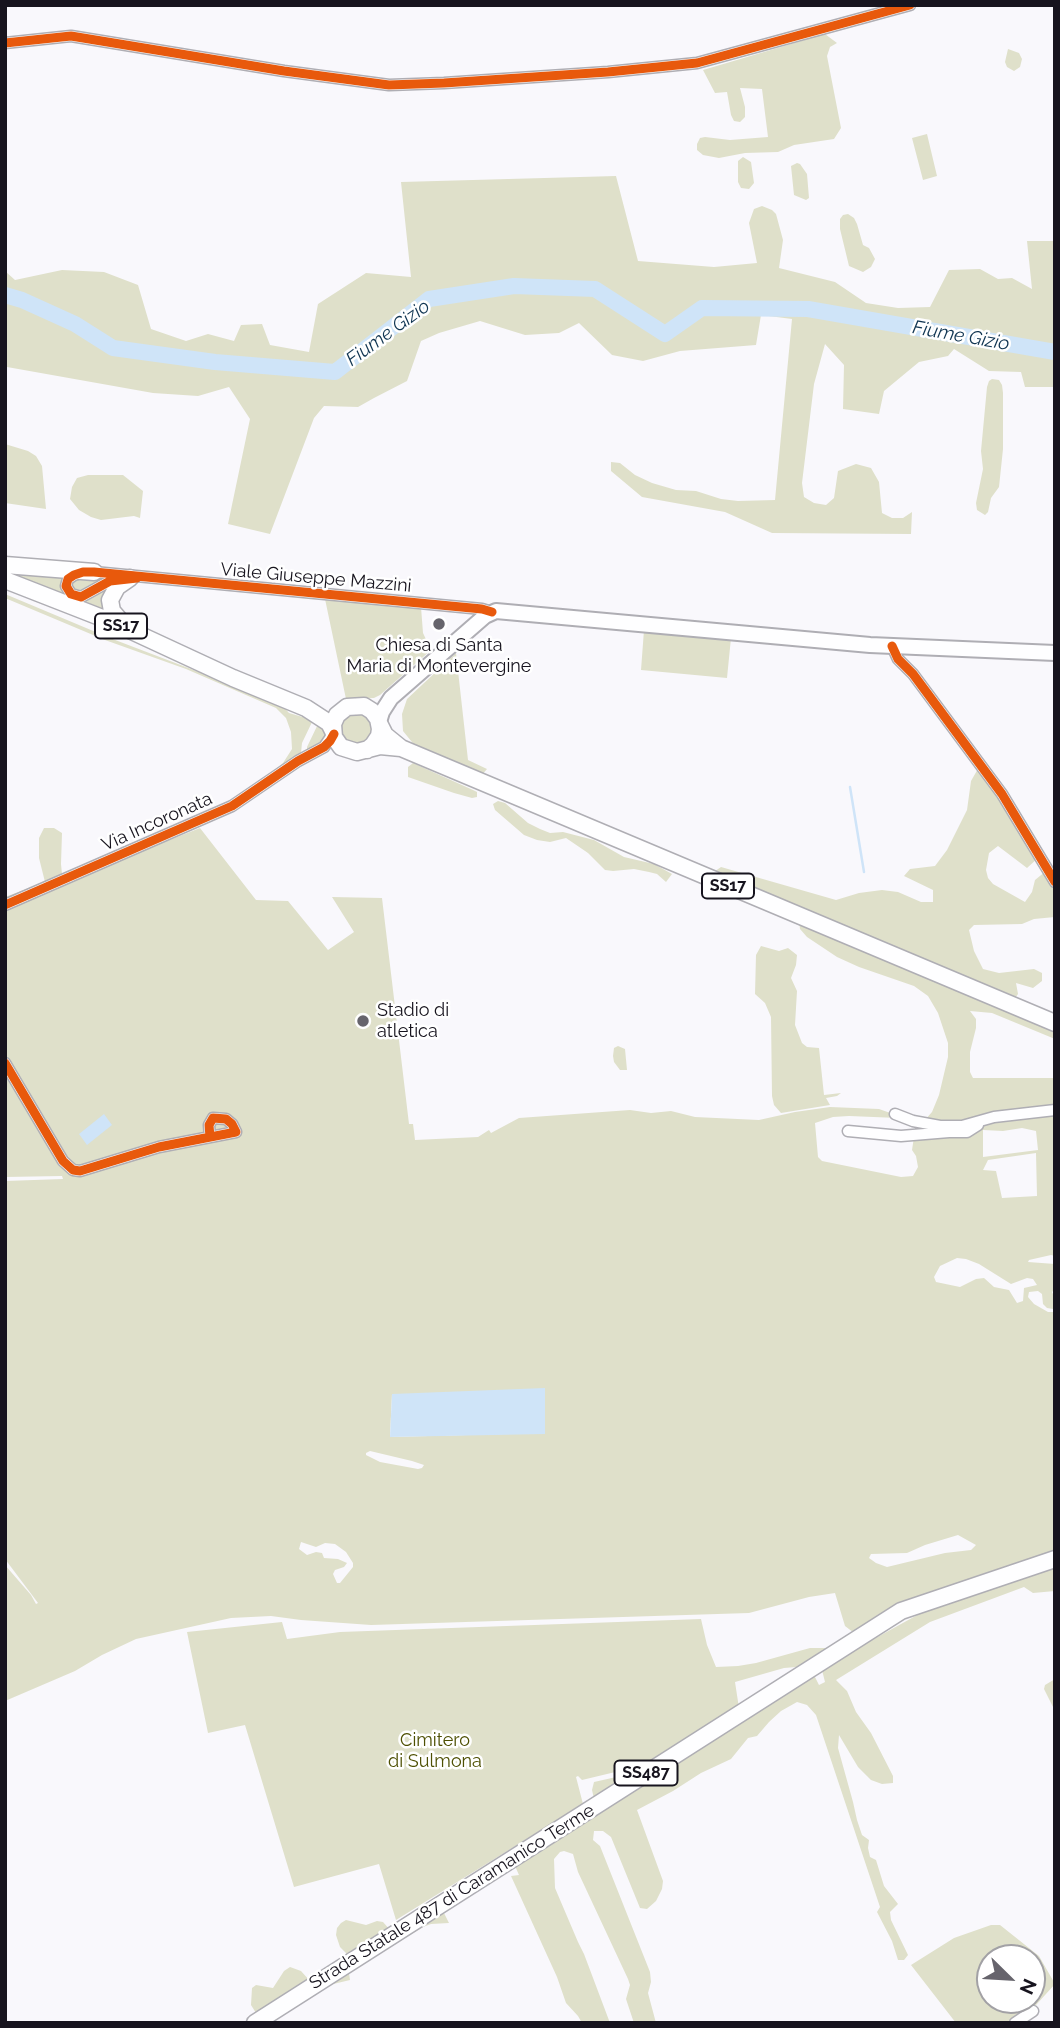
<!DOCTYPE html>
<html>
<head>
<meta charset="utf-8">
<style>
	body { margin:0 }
	#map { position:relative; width:1060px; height:2028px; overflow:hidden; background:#f9f8fc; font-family:Raleway,sans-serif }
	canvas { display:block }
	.frame { position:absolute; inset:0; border:7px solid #17141e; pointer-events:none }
	.north { position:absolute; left:976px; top:1944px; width:70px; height:70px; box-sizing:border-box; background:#fff; border:2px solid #a2a1a5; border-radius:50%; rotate:114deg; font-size:19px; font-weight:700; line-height:28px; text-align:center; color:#17141e }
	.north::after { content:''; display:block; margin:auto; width:24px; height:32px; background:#66646c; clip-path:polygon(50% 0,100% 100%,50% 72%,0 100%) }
</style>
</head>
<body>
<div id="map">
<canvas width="1060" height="2028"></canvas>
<div class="frame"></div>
<div class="north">N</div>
</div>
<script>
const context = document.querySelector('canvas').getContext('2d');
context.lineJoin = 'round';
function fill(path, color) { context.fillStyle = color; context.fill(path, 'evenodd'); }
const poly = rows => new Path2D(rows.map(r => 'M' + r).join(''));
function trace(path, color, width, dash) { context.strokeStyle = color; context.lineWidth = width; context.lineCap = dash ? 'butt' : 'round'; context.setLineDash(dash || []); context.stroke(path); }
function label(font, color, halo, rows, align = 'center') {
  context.font = font + ' Raleway,sans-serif'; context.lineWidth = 5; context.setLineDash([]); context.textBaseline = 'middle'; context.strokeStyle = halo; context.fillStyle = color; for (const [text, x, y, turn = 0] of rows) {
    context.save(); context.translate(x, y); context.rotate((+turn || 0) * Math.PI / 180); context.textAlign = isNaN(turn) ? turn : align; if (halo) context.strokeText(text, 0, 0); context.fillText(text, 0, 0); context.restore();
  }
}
const green = poly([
	[825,34,837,43,830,47,827,56,841,128,834,139,794,145,778,152,745,153,719,158,703,155,697,150,697,144,700,138,705,137,730,140,768,137,762,89,740,88,745,107,745,117,740,122,734,121,731,115,727,92,715,93,703,70],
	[1008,49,1019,53,1022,59,1020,67,1014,71,1007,67,1005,62],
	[927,134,937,176,923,180,912,138],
	[743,157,751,162,754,183,749,189,741,188,738,182,738,161],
	[797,163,800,164,807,174,809,198,806,200,794,195,791,166],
	[616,176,638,261,714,267,757,263,749,223,754,209,762,206,772,210,776,214,783,240,779,268,835,282,866,303,898,308,930,307,949,270,980,269,998,279,1012,278,1032,289,1027,241,1055,241,1055,387,1025,387,1021,372,989,371,954,349,948,356,919,362,884,391,879,414,843,409,844,365,825,344,814,384,802,483,804,497,814,503,826,505,834,498,838,471,856,464,871,468,879,482,882,513,892,518,903,518,912,512,911,534,772,533,725,512,642,497,611,471,611,462,620,463,635,475,652,483,676,490,696,491,721,499,738,501,775,500,792,319,761,315,756,345,680,351,643,361,612,355,579,323,559,333,525,335,480,321,439,333,421,341,407,381,374,398,358,407,324,406,314,418,270,534,228,524,250,419,229,387,198,396,153,393,7,367,5,379,5,271,15,280,62,270,104,272,138,285,151,329,186,341,208,334,234,341,241,325,262,324,270,345,309,352,318,304,366,273,411,277,401,182],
	[848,214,854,218,857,224,863,245,869,248,875,259,871,267,863,272,849,266,840,229,840,219,843,215],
	[992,379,999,380,1002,385,1003,393,1003,449,999,487,991,498,988,512,985,515,977,510,976,503,983,469,981,451,987,387,989,381],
	[5,444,28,451,36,456,42,466,46,509,5,503],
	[88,475,123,475,143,491,140,518,134,516,101,520,91,517,79,510,70,499,72,487,77,478],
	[5,569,63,575,68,596,112,583,106,614,5,577],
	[98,575,103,580,85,592,75,593,72,587,72,583,77,577],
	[5,594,110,638,280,703,289,713,313,720,302,743,301,753,254,788,223,806,5,901,5,897,45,882,39,858,39,838,44,828,54,828,62,833,61,864,62,874,223,804,253,788,283,763,292,749,291,732,286,718,276,708,186,669,105,640,5,598],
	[325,599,421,607,423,633,431,650,380,695,374,698,346,699],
	[644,630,731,638,727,678,641,670],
	[456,653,468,760,487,769,481,776,420,752,403,731,402,714,407,699],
	[364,712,375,726,369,743,352,747,339,735,341,717,346,713],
	[319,722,326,732,326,736,320,745,307,751,307,747],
	[413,763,473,790,477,792,477,797,472,798,454,793,408,777,408,767],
	[979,767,997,790,1038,858,1027,868,998,846,989,853,986,870,988,878,993,884,1025,902,1032,892,1035,880,1046,871,1055,885,1055,917,1034,919,1022,924,974,925,969,930,974,951,983,969,999,973,1034,969,1042,973,1042,981,1033,988,1016,983,1018,994,1013,1001,711,874,721,867,836,900,859,893,882,890,898,892,921,902,933,902,933,890,904,876,910,869,935,866,947,850,967,810,971,781],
	[498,801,505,803,528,823,540,829,550,833,563,832,594,840,624,857,654,864,672,874,666,882,657,874,649,872,634,869,613,871,605,870,588,853,566,838,550,842,537,840,524,835,495,810,493,804],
	[200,828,256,900,288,901,328,950,354,932,332,897,382,898,409,1124,413,1124,415,1140,478,1137,489,1130,491,1133,519,1118,630,1110,651,1113,671,1111,695,1117,759,1120,795,1112,830,1107,879,1109,913,1121,962,1124,924,1121,932,1112,939,1095,948,1057,948,1043,938,1013,928,996,914,986,859,967,837,957,807,937,800,929,799,921,1055,1028,1055,1039,992,1013,970,1011,976,1019,976,1028,970,1052,970,1072,973,1078,1055,1078,1055,1256,1051,1255,1029,1260,1028,1262,1055,1264,1055,1289,1052,1292,1055,1298,1055,1306,1053,1309,1047,1308,1043,1304,1042,1294,1038,1291,1029,1292,1028,1297,1034,1304,1048,1312,1055,1312,1055,1559,941,1597,858,1636,845,1626,835,1593,809,1597,749,1613,371,1625,301,1620,271,1616,231,1618,136,1639,102,1655,75,1671,5,1701,5,1565,31,1595,36,1604,38,1603,5,1559,5,1181,63,1179,62,1176,5,1177,5,905],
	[849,1116,898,1118,916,1124,912,1150,916,1156,918,1167,913,1176,901,1177,822,1161,818,1157,815,1123,833,1117],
	[1022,1128,1036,1131,1038,1150,983,1157,983,1130,1003,1131],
	[1036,1153,1037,1196,1002,1198,996,1171,983,1170,988,1160],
	[957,1258,966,1259,979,1264,1011,1284,1027,1278,1033,1279,1037,1285,1024,1288,1023,1301,1017,1303,1009,1290,994,1287,984,1278,976,1279,960,1287,936,1282,934,1277,940,1266],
	[392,1394,545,1433,390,1437],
	[370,1451,412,1461,424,1465,422,1468,418,1469,380,1462,366,1455,366,1453],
	[958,1535,976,1545,971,1550,945,1553,887,1567,876,1563,869,1558,871,1554,907,1553,925,1545],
	[301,1542,316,1547,325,1543,335,1544,346,1552,353,1563,353,1567,340,1583,337,1583,333,1574,335,1570,344,1567,347,1563,338,1559,324,1558,322,1553,316,1552,307,1555,299,1549],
	[761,946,779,951,788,948,797,955,796,965,791,978,797,991,795,1025,802,1043,807,1047,819,1048,824,1095,841,1093,837,1096,826,1098,830,1105,781,1113,774,1105,772,1096,771,1017,765,1003,755,994,756,955],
	[618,1046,625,1049,627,1070,620,1070,614,1062,613,1056,614,1048],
	[1055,1565,1055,1591,1033,1593,1024,1587,930,1622,836,1680,847,1691,856,1712,871,1733,893,1776,893,1783,882,1784,871,1780,858,1767,839,1735,838,1748,853,1802,857,1820,862,1835,869,1840,868,1848,870,1857,876,1860,884,1886,898,1904,890,1912,891,1920,908,1955,904,1960,898,1960,892,1941,877,1912,880,1907,816,1715,807,1705,797,1702,781,1711,769,1722,757,1736,748,1738,731,1759,701,1773,673,1791,637,1810,663,1881,662,1889,656,1901,647,1909,640,1908,611,1837,603,1831,594,1831,593,1840,600,1846,650,1972,651,1982,648,1993,656,2023,634,2023,626,1999,630,1985,628,1979,578,1872,573,1854,564,1851,560,1852,554,1859,555,1888,578,1942,584,1954,610,2023,582,2023,578,2016,566,2003,557,1977,511,1876,519,1875,515,1866,814,1675,819,1685,825,1682,822,1670,863,1645,930,1608],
	[701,1619,707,1645,716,1667,738,1666,756,1663,810,1648,827,1648,822,1657,809,1666,784,1668,735,1682,739,1708,657,1762,582,1780,578,1776,576,1777,583,1804,396,1920,379,1864,294,1887,245,1725,208,1733,187,1632,282,1622,287,1639,340,1632],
	[1055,1679,1055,1711,1044,1689,1045,1685],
	[643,1771,595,1803,592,1790,594,1782],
	[443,1911,449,1923,431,1924,423,1927,349,1973,350,1980,321,1987],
	[346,1920,366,1925,377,1921,383,1922,391,1931,349,1956,340,1947,336,1935,337,1928,341,1923],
	[991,1925,1000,1925,1039,1956,1055,1984,1036,2005,1010,2023,956,2023,911,1965,954,1938],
	[990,1958,1032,1958,1032,2000,990,2000],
	[290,1967,301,1971,310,1981,260,2014,256,2013,251,2005,252,1988,256,1985,273,1988,284,1971]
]);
const water = poly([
	[104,1114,112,1125,87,1145,79,1134],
	[545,1388,545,1434,390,1437,392,1394]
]);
const stream = poly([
	[850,787,864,872]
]);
const river = poly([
	[5,295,22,300,75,324,113,348,215,362,335,372,429,299,514,286,595,289,665,334,702,308,808,309,1055,352]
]);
const minor = poly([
	[5,43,71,36,284,71,389,85,444,83,608,72,697,63,910,5],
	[125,578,110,581,81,597,71,594,66,586,68,579,74,575,83,572,94,572,482,609,492,612],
	[892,646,898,659,913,674,1002,794,1055,882],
	[5,905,232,806,298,761,324,747,333,734],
	[5,1063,63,1161,73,1170,80,1171,159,1147,236,1132,232,1124,226,1119,213,1118,209,1125,210,1137],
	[895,1114,913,1121,940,1126,962,1126,994,1117,1055,1110],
	[848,1131,901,1136,949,1132,967,1132,978,1125],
	[1015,2023,1033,2011]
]);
const secondary = poly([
	[379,722,382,712,391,698,485,616,496,611,870,645,1055,653]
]);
const primary = poly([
	[5,565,94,572],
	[5,580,110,621,233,678,306,708,329,723,333,731],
	[124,625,112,611,110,600,117,587,130,578],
	[380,725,385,735,401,748,1055,1023],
	[367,750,373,745,379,736,380,729,378,719,372,711,364,706,347,707,337,715,333,724,334,737,341,747,357,752,380,746,401,748],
	[255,2023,901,1611,1055,1559]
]);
const cycleway = poly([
	[5,43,71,36,284,71,389,85,444,83,608,72,697,63,910,5],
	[137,578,110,581,81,597,71,594,66,586,68,579,74,575,83,572,94,572,482,609,492,612],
	[892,646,898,659,913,674,1002,794,1055,882],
	[5,905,232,806,298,761,324,747,330,741,334,734],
	[5,1063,63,1161,73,1170,80,1171,159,1147,236,1132,232,1124,226,1119,213,1118,209,1125,210,1137]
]);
const markers = [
	[439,624,7,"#66646c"],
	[363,1021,7,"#66646c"]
];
const shields = [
	[121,626,52],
	[728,886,52],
	[646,1773,63]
];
const shieldNames = [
	["SS17",121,626],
	["SS17",728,886],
	["SS487",646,1773]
];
const streetNames = [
	["Viale Giuseppe Mazzini",316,578,5],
	["Via Incoronata",157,822,-24],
	["Strada Statale 487 di Caramanico Terme",452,1897,-32]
];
const poiNames = [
	["Chiesa di Santa",439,646],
	["Maria di Montevergine",439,667],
	["Stadio di",377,1011,"left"],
	["atletica",377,1032,"left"]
];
const parkNames = [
	["Cimitero",435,1741],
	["di Sulmona",435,1762]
];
const waterNames = [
	["Fiume Gizio",388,333,-36],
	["Fiume Gizio",961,336,10]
];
fill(green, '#dfe0ca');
fill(water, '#cfe4f8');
trace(stream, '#cfe4f8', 2.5);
trace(river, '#cfe4f8', 16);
trace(minor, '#afaeb4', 13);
trace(secondary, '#afaeb4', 18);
trace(primary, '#afaeb4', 19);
trace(minor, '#fefeff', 10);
trace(secondary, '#fefeff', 14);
trace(primary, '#fefeff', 16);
trace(cycleway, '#e8590c', 9);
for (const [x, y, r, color] of markers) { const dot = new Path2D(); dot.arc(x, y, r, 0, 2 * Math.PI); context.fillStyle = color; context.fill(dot); trace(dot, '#fff', 2.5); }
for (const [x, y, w] of shields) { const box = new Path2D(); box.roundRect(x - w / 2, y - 12.5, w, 25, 5); context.fillStyle = '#fff'; context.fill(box); trace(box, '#17141e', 2); }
label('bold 16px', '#17141e', null, shieldNames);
label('18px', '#17141e', '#fff', streetNames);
label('18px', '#17141e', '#fff', poiNames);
label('18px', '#4e5003', '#fff', parkNames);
label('italic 19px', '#0f3451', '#fff', waterNames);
</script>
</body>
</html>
